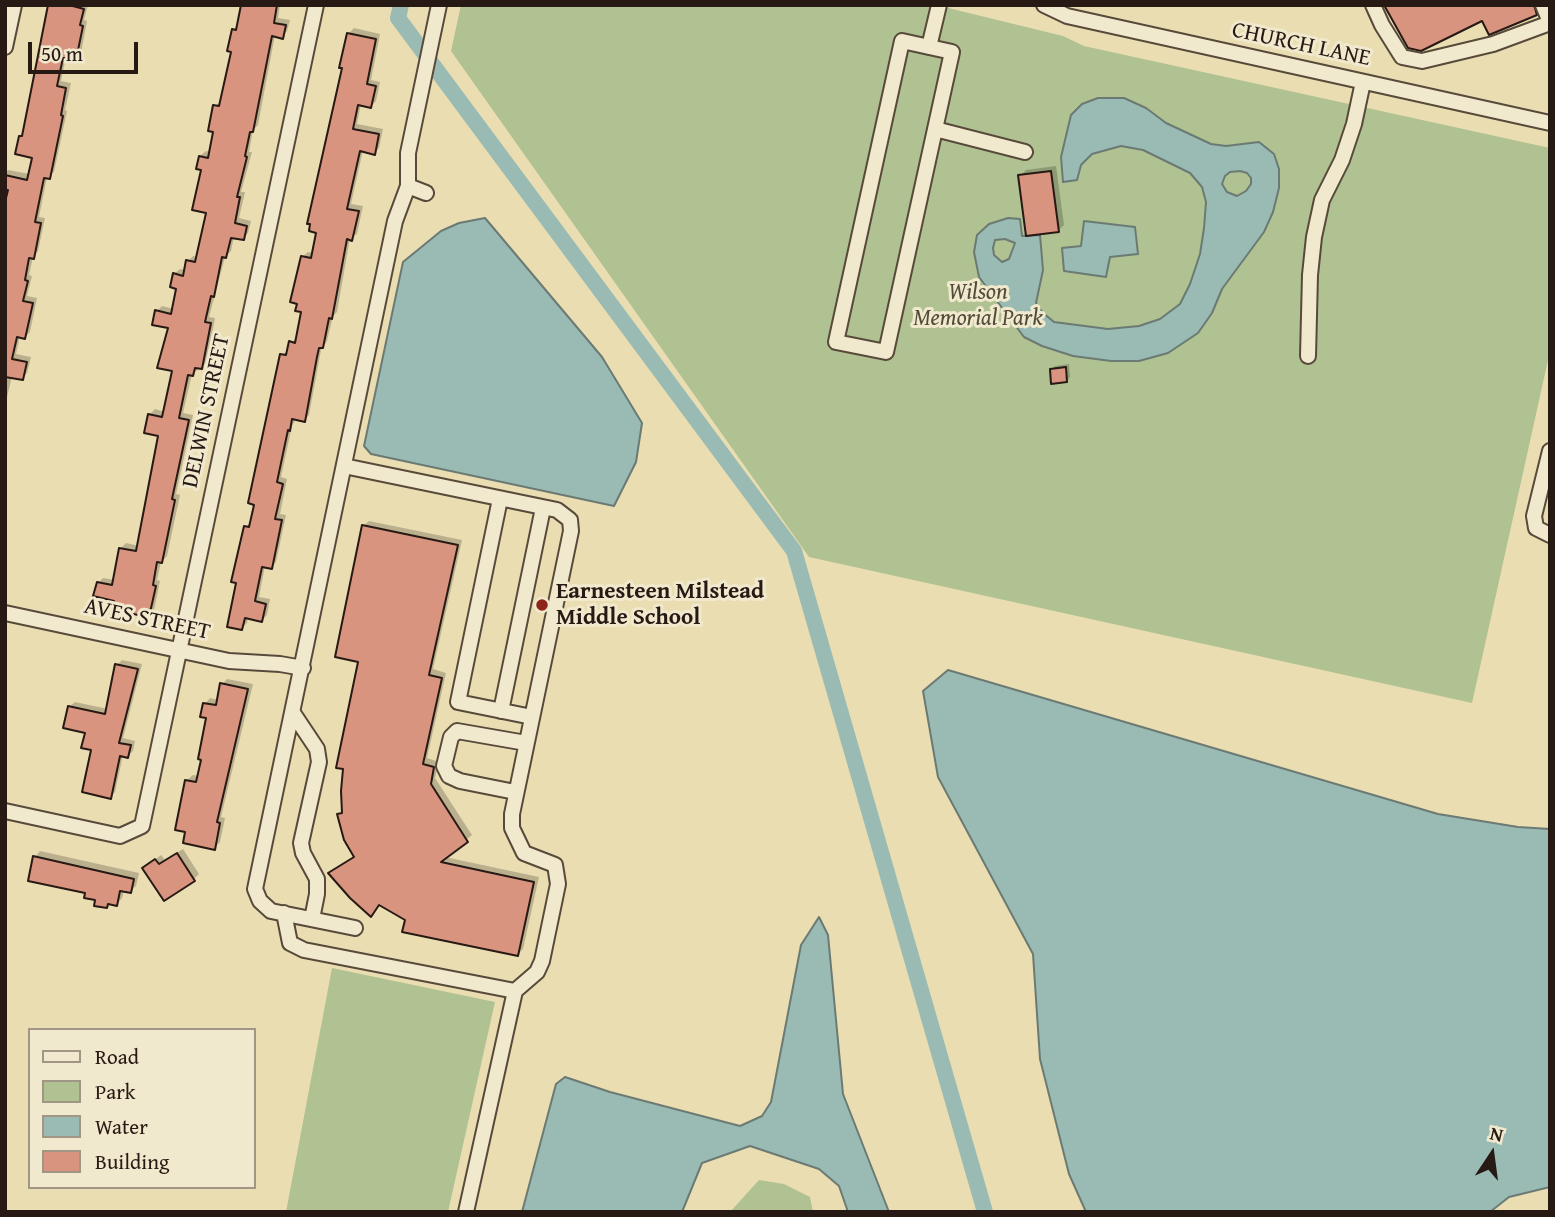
<!DOCTYPE html>
<html>
<head>
<meta charset="utf-8">
<style>
	body { margin:0 }
	#map { position:relative; width:1555px; height:1217px; overflow:hidden; background:#eaddb2; font-family:"Gentium Book Plus",serif }
	canvas { display:block }
	.frame { position:absolute; inset:0; border:7px solid #271913; pointer-events:none }
	.legend { position:absolute; left:28px; top:1028px; width:228px; height:161px; box-sizing:border-box; background:#f1e9cd; border:2px solid #a09683; margin:0; padding:9px 12px; list-style:none; font-size:21px; color:#271913 }
	.legend li { display:flex; align-items:center; gap:14px; height:35px }
	.legend b { width:35px; border:2px solid #a09683 }
	.north { position:absolute; left:1457px; top:1119px; width:70px; height:70px; -webkit-text-stroke:5px #f1e9cd; paint-order:stroke; rotate:13deg; font-size:19px; font-weight:700; line-height:28px; text-align:center; color:#271913 }
	.north::after { content:''; display:block; margin:auto; width:24px; height:32px; background:#271913; clip-path:polygon(50% 0,100% 100%,50% 72%,0 100%) }
	.scale { position:absolute; left:28px; top:42px; width:110px; height:32px; box-sizing:border-box; border:4px solid #271913; border-top:0; padding-left:9px; font-size:21px; line-height:24px; white-space:nowrap; color:#271913; -webkit-text-stroke:5px #f1e9cd; paint-order:stroke }
</style>
</head>
<body>
<div id="map">
<canvas width="1555" height="1217"></canvas>
<div class="frame"></div>
<ul class="legend">
<li><b style="height:9px;background:#f1e9cd"></b>Road</li>
<li><b style="height:19px;background:#b0c292"></b>Park</li>
<li><b style="height:19px;background:#99bbb3"></b>Water</li>
<li><b style="height:19px;background:#d99480"></b>Building</li>
</ul>
<div class="north">N</div>
<div class="scale">50 m</div>
</div>
<script>
const context = document.querySelector('canvas').getContext('2d');
context.lineJoin = 'round';
function fill(path, color) { context.fillStyle = color; context.fill(path, 'evenodd'); }
const poly = rows => new Path2D(rows.map(r => 'M' + r).join(''));
function trace(path, color, width, dash) { context.strokeStyle = color; context.lineWidth = width; context.lineCap = dash ? 'butt' : 'round'; context.setLineDash(dash || []); context.stroke(path); }
function label(font, color, halo, rows, align = 'center') {
  context.font = font + ' "Gentium Book Plus",serif'; context.lineWidth = 6; context.setLineDash([]); context.textBaseline = 'middle'; context.strokeStyle = halo; context.fillStyle = color; for (const [text, x, y, turn = 0] of rows) {
    context.save(); context.translate(x, y); context.rotate((+turn || 0) * Math.PI / 180); context.textAlign = isNaN(turn) ? turn : align; if (halo) context.strokeText(text, 0, 0); context.fillText(text, 0, 0); context.restore();
  }
}
const green = poly([
	[461,5,936,5,1063,36,1084,46,1550,148,1550,351,1472,703,809,557,451,51],
	[332,968,495,1002,448,1212,286,1212],
	[759,1180,784,1184,810,1197,813,1212,730,1212]
]);
const water = poly([
	[1098,98,1124,98,1146,108,1166,123,1211,144,1226,146,1259,142,1274,154,1279,169,1279,188,1273,212,1264,232,1222,289,1212,313,1198,333,1168,353,1139,361,1111,361,1073,356,1042,346,1024,337,979,277,974,252,977,235,989,224,1008,218,1020,219,1022,236,1040,235,1043,270,1036,303,1043,313,1054,322,1108,329,1139,326,1160,319,1180,304,1190,284,1200,254,1204,228,1206,202,1202,187,1190,173,1143,150,1121,146,1092,154,1081,165,1077,180,1063,182,1061,157,1071,115,1082,104,1098,98],
	[1240,171,1247,173,1251,178,1251,184,1246,191,1237,196,1227,192,1222,184,1225,176,1230,172,1240,171],
	[1005,239,1015,243,1009,259,1002,262,994,255,993,248,995,240,1005,239],
	[485,218,602,357,642,423,636,462,614,506,371,454,364,446,403,262,441,231,459,223,485,218],
	[1084,221,1135,227,1138,254,1110,257,1106,277,1064,271,1062,248,1081,246,1084,221],
	[948,670,1438,814,1518,827,1550,829,1550,1187,1509,1197,1490,1212,1086,1212,1069,1174,1040,1059,1033,954,938,777,923,691,948,670],
	[819,917,828,935,843,1094,889,1212,848,1212,839,1186,819,1169,750,1146,702,1163,682,1212,522,1212,556,1084,565,1077,610,1092,740,1126,762,1116,771,1102,801,945,819,917]
]);
const shadow = poly([
	[50,5,88,5,84,20,87,21,81,53,75,58,66,57,61,81,71,83,65,110,67,111,54,172,47,177,39,217,45,218,38,251,33,257,29,275,32,276,27,296,37,298,30,332,25,337,20,336,16,354,31,357,27,373,22,378,12,376,5,406,5,208,10,189,5,188,5,173,8,170,30,174,34,157,21,137,24,133],
	[243,5,280,5,278,18,290,20,287,31,282,37,275,35,258,125,253,130,249,152,252,152,241,192,245,192,239,218,251,221,248,233,243,238,234,236,231,251,225,257,209,317,215,318,207,362,192,374,183,413,193,415,176,494,180,495,167,556,161,562,157,580,160,581,154,610,148,615,116,599,98,583,103,578,115,580,121,548,126,543,139,546,160,434,149,415,155,409,165,412,174,370,170,327,157,311,162,306,174,309,178,288,174,274,180,269,186,270,188,261,193,256,198,257,208,212,200,156,206,151,211,152,215,131,215,106,222,101,233,51,233,30,239,25],
	[354,28,380,34,371,80,380,82,376,101,371,106,361,104,357,124,383,129,379,148,374,153,363,150,351,204,363,206,357,234,350,238,337,312,333,316,327,341,321,350,309,415,304,420,296,418,292,426,281,477,287,479,280,514,286,515,276,562,271,567,265,566,259,597,270,599,267,615,262,620,248,617,247,623,242,628,245,527,252,522,282,355,289,350,291,342,298,338,303,311,302,257,308,252,314,253,349,33],
	[1056,166,1064,225,1058,230,1020,176,1026,170],
	[1069,364,1070,377,1067,381,1052,369,1055,366],
	[369,521,462,540,433,669,446,673,427,758,439,762,435,778,472,835,445,857,539,877,523,949,518,954,380,904,371,914,330,873,355,856,339,815,343,810,360,660,363,526],
	[122,660,142,664,123,738,135,741,133,751,128,756,123,755,115,792,110,797,87,731,69,707,75,702,108,709,117,665],
	[227,679,253,684,221,817,225,818,220,842,214,848,187,780,193,775,199,776,208,717,205,704,210,698,219,700,222,684],
	[183,849,199,874,194,879,144,868,161,855,165,860],
	[40,851,139,873,136,886,130,891,124,890,122,898,117,904,110,902,106,906,35,857]
]);
const canal = poly([
	[401,5,398,18,794,551,985,1212]
]);
const building = poly([
	[48,5,69,5,84,9,80,25,83,26,76,60,63,58,57,86,66,88,61,115,63,116,50,179,44,178,35,222,41,223,34,259,29,258,25,280,28,281,23,301,33,303,25,339,17,337,12,359,27,362,23,380,5,377,5,202,8,190,5,190,5,175,27,180,32,158,15,154,19,136,22,136,48,5],
	[241,5,277,5,274,23,286,25,283,39,272,36,253,132,250,132,245,156,247,157,237,197,240,197,235,223,247,226,244,240,231,238,226,258,222,257,214,297,211,296,205,322,211,323,202,369,195,368,193,376,188,375,179,418,189,420,172,499,175,500,162,563,157,562,153,585,156,586,149,617,112,610,114,601,93,596,97,582,112,585,119,548,136,551,158,436,144,433,148,414,162,417,172,371,157,368,168,328,152,325,155,310,171,314,176,289,170,287,173,273,183,276,186,260,195,262,206,213,192,210,201,170,196,169,199,156,208,158,213,132,208,131,213,105,219,106,231,52,227,51,232,29,236,30,241,5],
	[1384,5,1534,5,1537,15,1489,35,1482,21,1421,51,1408,48,1384,5],
	[347,33,376,39,367,84,376,86,371,108,358,105,353,129,379,134,375,155,360,151,347,209,359,211,352,241,347,239,332,319,329,318,323,348,319,348,317,357,305,422,292,419,290,431,288,430,277,482,283,484,275,519,282,520,272,569,262,567,255,601,266,604,262,622,245,618,242,630,227,627,236,583,231,582,244,526,249,527,254,505,248,503,280,354,286,355,289,341,295,343,301,312,295,311,297,304,290,302,301,256,311,258,316,233,309,231,310,224,307,224,342,68,339,68,347,33],
	[1051,171,1059,232,1026,236,1018,175,1051,171],
	[1066,367,1067,382,1051,384,1050,369,1066,367],
	[362,525,458,545,429,675,442,678,423,764,434,767,431,784,468,842,441,862,534,882,518,956,402,932,405,920,379,905,371,917,350,898,328,873,354,857,344,840,337,814,342,813,341,791,343,769,336,768,358,662,335,657,362,525],
	[115,664,138,669,119,743,131,745,128,758,120,756,111,799,82,792,91,750,81,748,85,733,63,728,68,706,105,714,115,664],
	[220,683,248,689,217,822,220,823,215,850,183,843,185,832,175,830,185,780,196,782,201,760,198,759,206,718,200,717,203,703,216,705,220,683],
	[177,853,195,881,164,901,142,868,155,859,159,864,177,853],
	[33,856,134,879,131,893,120,891,117,906,108,904,107,908,94,906,95,900,84,898,85,893,28,881,33,856]
]);
const minor = poly([
	[1044,5,1067,16,1550,123],
	[1373,5,1382,25,1402,57,1422,61,1493,44,1550,23],
	[1543,5,1550,22],
	[902,41,952,52,886,352,836,342,902,41],
	[5,47,14,5],
	[929,47,939,5],
	[935,129,1025,152],
	[426,193,408,186,408,153,439,5],
	[1308,356,1310,275,1314,237,1322,200,1342,160,1354,124,1363,82],
	[1550,451,1534,516,1536,528,1550,535],
	[500,499,458,702,532,717],
	[5,613,229,661,280,664,303,668],
	[501,711,543,508],
	[293,713,317,749,319,762,301,843,303,853,317,879,317,894,312,919],
	[515,792,460,781,449,776,444,766,451,737,457,731,526,743],
	[5,811,120,836,142,826,316,5],
	[284,913,290,943,304,950,515,991,537,972,542,961,558,884,555,865,524,853,512,828,512,814,571,531,570,520,557,510,344,466],
	[355,928,271,911,260,901,255,889,395,221,408,186],
	[466,1212,515,991]
]);
const markers = [
	[542,605,7,"#8f2418"]
];
const streetNames = [
	["CHURCH LANE",1301,45,12],
	["DELWIN STREET",207,411,-78],
	["AVES STREET",147,620,12]
];
const parkNames = [
	["Wilson",978,293],
	["Memorial Park",978,319]
];
const poiNames = [
	["Earnesteen Milstead",556,592],
	["Middle School",556,618]
];
fill(green, '#b0c292');
fill(water, '#99bbb3');
trace(water, '#6b7a73', 2);
fill(shadow, '#0003');
trace(canal, '#99bbb3', 16);
fill(building, '#d99480');
trace(building, '#271913', 2);
trace(minor, '#584a3b', 18);
trace(minor, '#f1e9cd', 14);
for (const [x, y, r, color] of markers) { const dot = new Path2D(); dot.arc(x, y, r, 0, 2 * Math.PI); context.fillStyle = color; context.fill(dot); trace(dot, '#f1e9cd', 2.5); }
label('23px', '#271913', '#f1e9cd', streetNames);
label('italic 23px', '#504c39', '#f1e9cd', parkNames);
label('bold 23px', '#271913', '#f1e9cd', poiNames, 'left');
</script>
</body>
</html>
